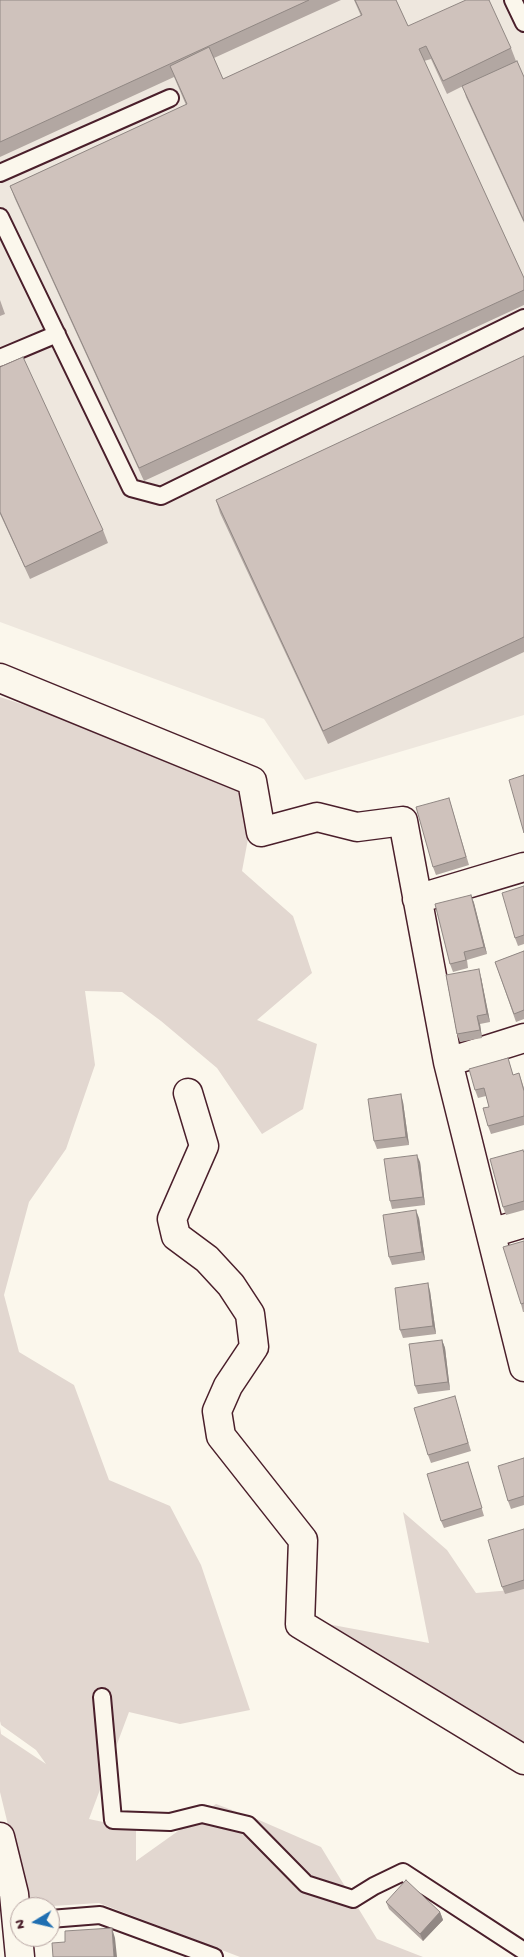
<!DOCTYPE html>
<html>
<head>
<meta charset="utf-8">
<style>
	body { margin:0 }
	#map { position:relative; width:524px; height:1957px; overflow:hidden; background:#fbf7ec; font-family:"Gochi Hand",sans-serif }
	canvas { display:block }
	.north { position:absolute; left:10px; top:1897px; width:50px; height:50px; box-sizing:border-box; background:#fbf7ec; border:1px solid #b4a19f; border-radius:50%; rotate:261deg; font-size:14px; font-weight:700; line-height:20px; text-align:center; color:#4a1f2b }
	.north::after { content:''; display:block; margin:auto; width:18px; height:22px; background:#1f6fb2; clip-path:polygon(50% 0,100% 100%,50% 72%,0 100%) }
</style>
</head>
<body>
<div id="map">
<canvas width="524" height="1957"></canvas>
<div class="north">N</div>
</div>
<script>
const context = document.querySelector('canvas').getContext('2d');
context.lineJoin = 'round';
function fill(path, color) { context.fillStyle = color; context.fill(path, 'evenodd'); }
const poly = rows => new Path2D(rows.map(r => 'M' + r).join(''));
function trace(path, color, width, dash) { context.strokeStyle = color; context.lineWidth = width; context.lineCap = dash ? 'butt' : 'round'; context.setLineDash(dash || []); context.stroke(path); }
const built = poly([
	[0,0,524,0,524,715,305,780,264,719,0,622]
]);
const green = poly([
	[0,697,67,719,239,786,248,839,242,871,293,916,312,973,257,1020,317,1044,303,1109,262,1134,217,1068,161,1021,122,992,85,991,95,1065,66,1149,29,1202,4,1295,19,1352,74,1385,109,1480,170,1506,201,1565,250,1710,180,1724,129,1712,89,1819,136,1829,136,1861,216,1804,259,1820,321,1847,377,1939,423,1957,240,1957,99,1903,37,1907,26,1899,0,1792,0,1727,1,1734,46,1764,36,1750,1,1725,0,1721],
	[403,1512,447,1550,476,1593,524,1589,524,1760,322,1623,429,1643]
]);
const service = poly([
	[513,0,524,23],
	[0,173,170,98],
	[0,217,131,488,161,496,524,318],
	[0,358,57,334],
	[102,1697,113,1820,170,1822,202,1814,248,1825,306,1884,353,1899,374,1886,403,1872,524,1951],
	[50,1919,100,1915,214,1957]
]);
const minor = poly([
	[0,678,252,781,261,832,317,817,357,827,403,821,448,1062,524,1367],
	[417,899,524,867],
	[448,1062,524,1038],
	[188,1093,204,1146,172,1219,176,1236,207,1259,231,1285,250,1314,254,1347,228,1386,217,1411,221,1436,303,1540,300,1624,524,1760],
	[491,1233,524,1223],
	[0,1837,14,1894,20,1957]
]);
const wall = poly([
	[0,0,341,0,214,58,223,79,361,16,354,0,396,0,408,26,511,48,516,61,524,77,524,223,466,97,463,86,447,94,431,59,424,61,524,278,524,305,144,481,15,199,10,186,186,105,174,77,0,157],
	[0,300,5,314,0,316],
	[524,356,524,652,328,744,220,513,216,500],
	[0,367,103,530,108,543,30,579,0,514],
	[449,798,469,865,436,875,433,867],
	[524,886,524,944,518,946,515,938],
	[471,895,474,903,487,954,467,960,468,968,453,972,450,964],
	[524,951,524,1019,516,1022,495,962],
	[481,977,490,1022,480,1024,482,1038,460,1042,457,1034],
	[508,1058,513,1075,519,1073,524,1088,524,1125,491,1134,488,1126,489,1107,486,1096,478,1098,475,1090],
	[403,1102,409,1145,377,1149,374,1141],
	[524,1153,524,1210,506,1215,503,1207],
	[420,1162,425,1205,392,1209,390,1201],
	[419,1218,425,1260,392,1265,389,1257],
	[524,1241,524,1312,523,1312,521,1304],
	[430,1291,436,1334,403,1338,400,1330],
	[442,1340,445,1348,450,1390,418,1394,415,1386],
	[457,1404,471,1451,431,1463,428,1455],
	[524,1458,524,1505,511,1509,508,1501],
	[468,1462,484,1516,444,1528,441,1521],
	[524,1529,524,1589,505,1594,502,1587],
	[386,1902,440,1912,443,1920,423,1941,389,1909]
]);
const shadedWall = poly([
	[471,895,474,903,487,954,484,947],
	[479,969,481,977,490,1022,487,1014],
	[477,1016,480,1024,482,1038,480,1030],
	[401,1094,403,1102,409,1145,406,1137],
	[417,1155,420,1162,425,1205,423,1197],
	[416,1210,419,1218,425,1260,422,1252],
	[428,1283,430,1291,436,1334,433,1326],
	[442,1340,445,1348,450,1390,448,1382],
	[440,1912,443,1920,423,1941,420,1934],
	[112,1928,115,1938,117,1957,114,1957]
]);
const building = poly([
	[0,0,309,0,0,142,0,0],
	[355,0,396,0,408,26,466,0,489,0,511,48,443,81,426,46,419,49,524,278,524,290,139,468,10,186,187,104,170,66,209,47,223,79,362,15,355,0],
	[517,61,524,77,524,221,462,86,517,61],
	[524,356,524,637,323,731,216,500,524,356],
	[23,357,103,530,25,567,0,512,0,367,23,357],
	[524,775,524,833,509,780,524,775],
	[449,798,466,857,433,867,416,807,449,798],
	[524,886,524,935,515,938,502,893,524,886],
	[471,895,484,947,464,952,466,960,450,964,435,904,471,895],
	[524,951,524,1010,514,1014,495,962,524,951],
	[479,969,487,1014,477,1016,480,1030,457,1034,446,975,479,969],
	[508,1058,513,1075,519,1073,524,1091,524,1116,488,1126,483,1108,489,1107,484,1088,475,1090,469,1069,508,1058],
	[401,1094,406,1137,374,1141,368,1099,401,1094],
	[523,1150,524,1153,524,1201,503,1207,490,1159,523,1150],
	[417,1155,423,1197,390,1201,384,1159,417,1155],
	[416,1210,422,1252,389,1257,383,1215,416,1210],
	[524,1241,524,1303,521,1304,503,1247,524,1241],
	[428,1283,433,1326,400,1330,395,1288,428,1283],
	[442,1340,448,1382,415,1386,409,1344,442,1340],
	[455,1396,468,1443,428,1455,414,1408,455,1396],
	[524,1458,524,1496,508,1501,498,1466,524,1458],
	[468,1462,482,1508,441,1521,427,1474,468,1462],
	[524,1529,524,1580,502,1587,488,1540,524,1529],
	[406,1880,440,1912,420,1934,386,1902,406,1880],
	[112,1928,114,1957,53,1957,52,1943,65,1942,65,1931,112,1928]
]);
fill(built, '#eee7de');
fill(green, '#e2d7d0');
trace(service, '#4a1f2b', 20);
trace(minor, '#4a1f2b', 31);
trace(service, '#fbf7ec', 16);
trace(minor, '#fbf7ec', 28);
fill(wall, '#b2a7a2');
fill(shadedWall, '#918884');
fill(building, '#cfc2bc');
trace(building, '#918884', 1);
</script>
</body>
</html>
